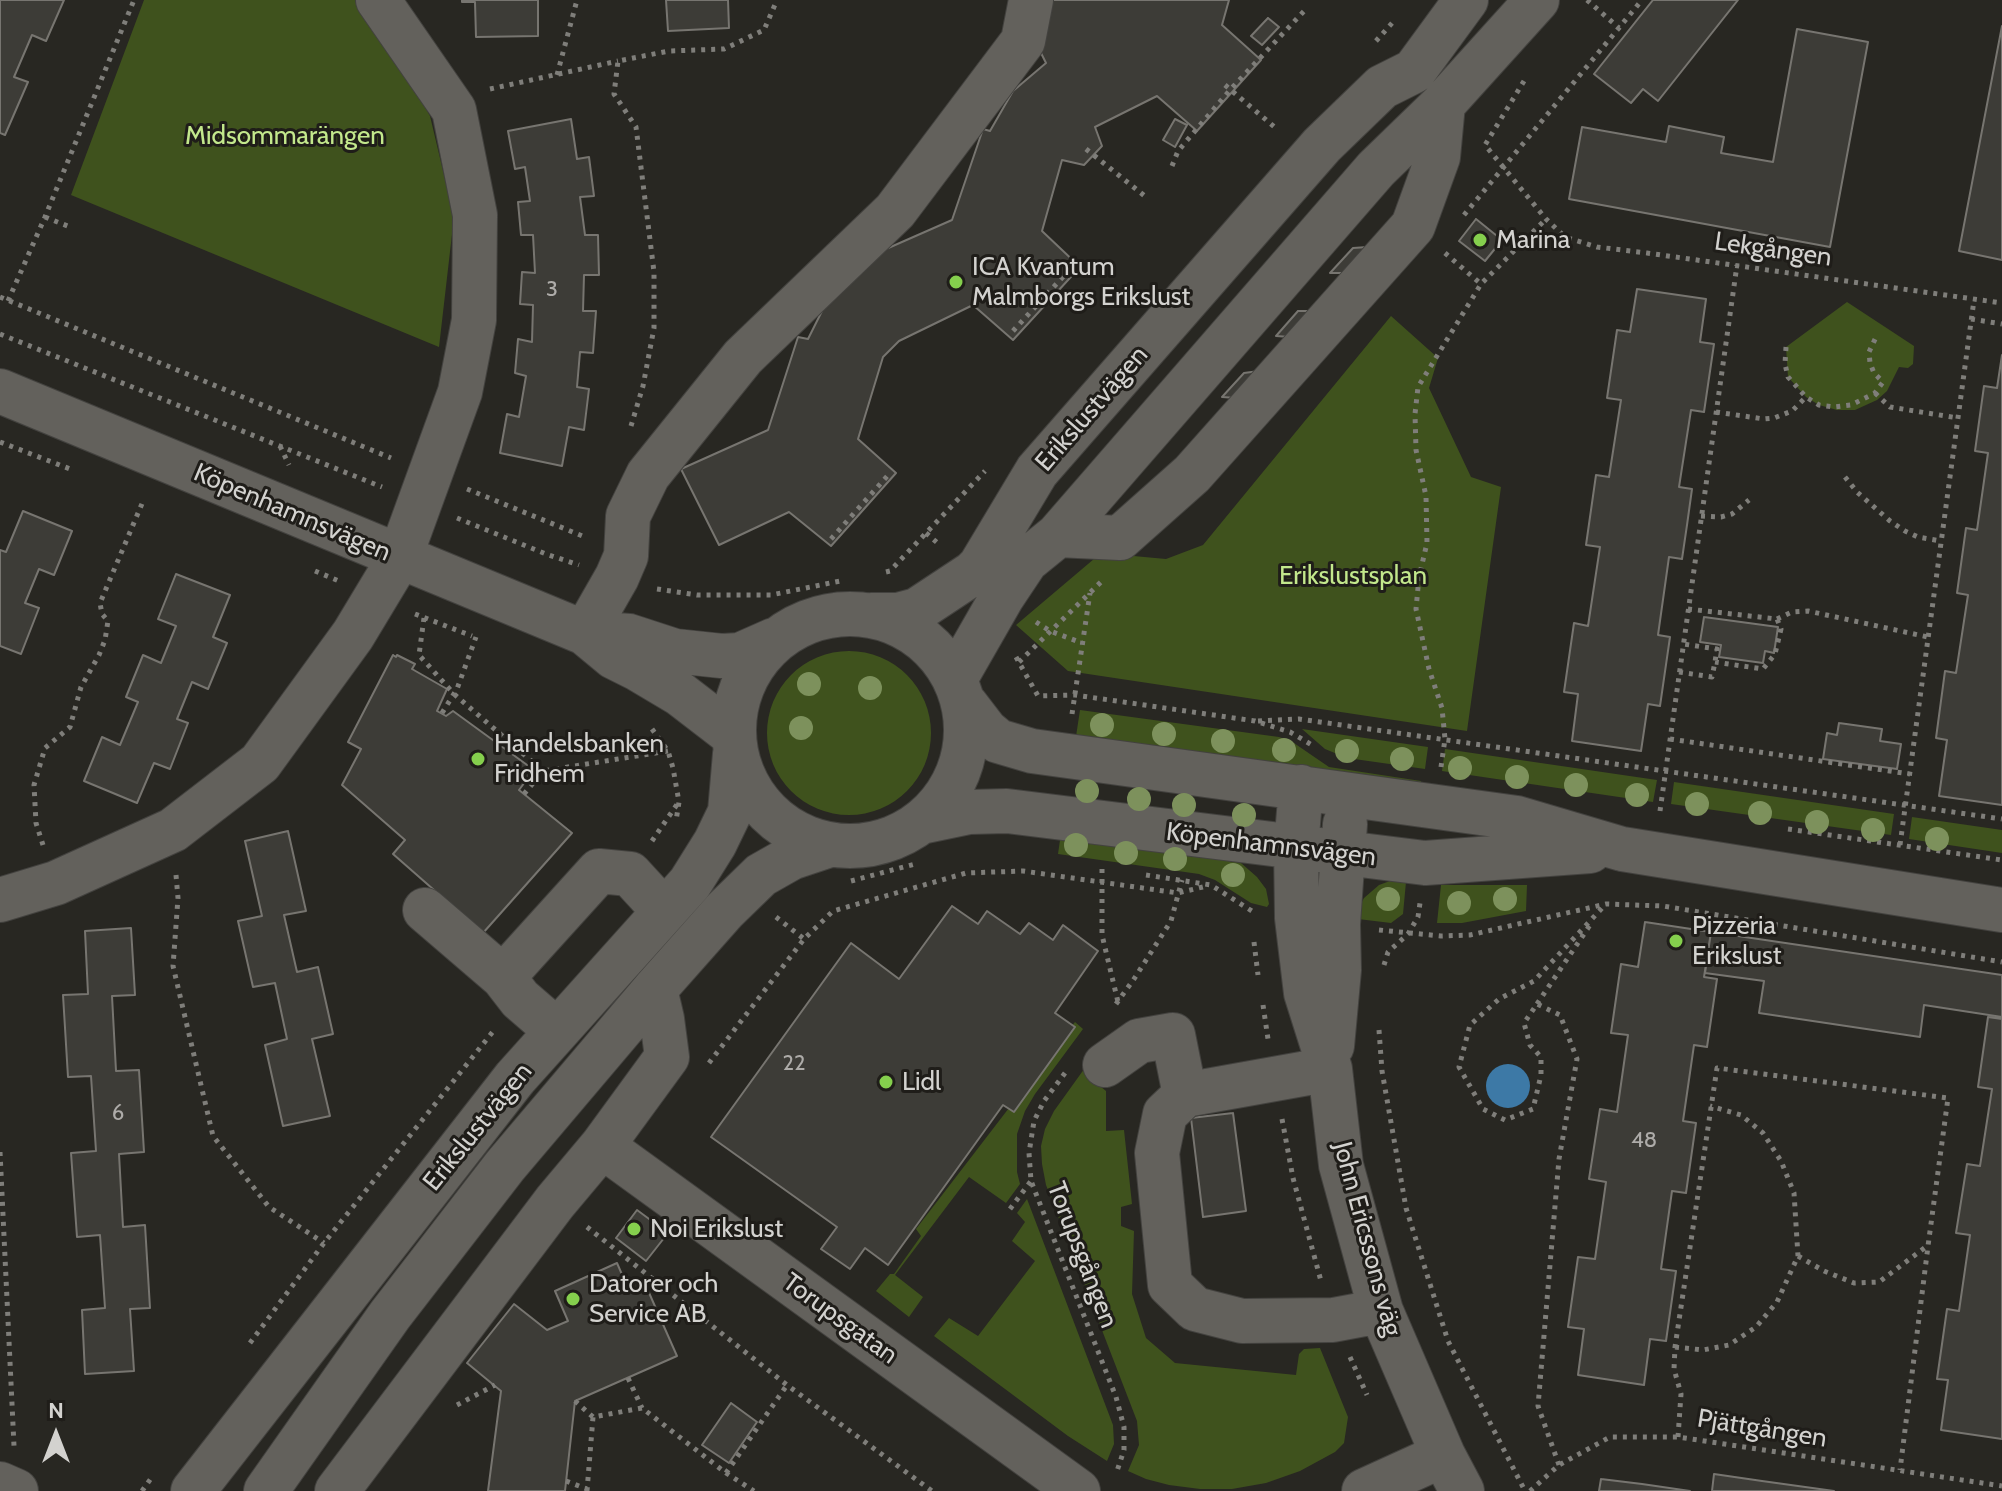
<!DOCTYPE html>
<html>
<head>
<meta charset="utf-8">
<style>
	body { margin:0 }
	#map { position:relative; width:2002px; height:1491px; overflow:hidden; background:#282722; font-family:Cabin,sans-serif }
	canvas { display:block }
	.north { position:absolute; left:16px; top:1395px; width:80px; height:80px; -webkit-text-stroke:6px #1f1d19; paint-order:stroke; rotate:0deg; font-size:22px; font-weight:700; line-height:32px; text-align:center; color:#d3d2cf }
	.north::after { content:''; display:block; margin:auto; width:28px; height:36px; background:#d3d2cf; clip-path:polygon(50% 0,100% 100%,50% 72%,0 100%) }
</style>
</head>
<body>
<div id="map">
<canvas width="2002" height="1491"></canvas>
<div class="north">N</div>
</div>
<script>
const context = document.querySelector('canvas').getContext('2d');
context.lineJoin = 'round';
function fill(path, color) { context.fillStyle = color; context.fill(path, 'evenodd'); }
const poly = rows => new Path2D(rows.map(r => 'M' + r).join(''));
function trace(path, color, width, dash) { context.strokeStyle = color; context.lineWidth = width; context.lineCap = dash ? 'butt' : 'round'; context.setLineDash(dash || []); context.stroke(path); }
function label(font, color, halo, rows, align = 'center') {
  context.font = font + ' Cabin,sans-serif'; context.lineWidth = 6; context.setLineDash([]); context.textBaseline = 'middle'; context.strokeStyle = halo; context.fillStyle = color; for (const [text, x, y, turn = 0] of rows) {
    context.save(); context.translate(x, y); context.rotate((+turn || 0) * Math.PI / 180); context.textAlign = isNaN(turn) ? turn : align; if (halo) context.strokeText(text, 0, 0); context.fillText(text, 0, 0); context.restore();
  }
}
const green = poly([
	[144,0,363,0,365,2,430,116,454,217,439,347,71,195],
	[1847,302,1914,346,1913,364,1908,368,1899,367,1887,391,1877,400,1855,410,1837,410,1819,405,1806,397,1788,377,1786,347],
	[1391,316,1438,358,1429,388,1471,477,1501,487,1467,731,1068,671,1016,625,1101,553,1166,559,1203,545],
	'767 733a82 82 0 1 1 164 0a82 82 0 1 1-164 0Z',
	[1080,710,1279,737,1291,741,1329,767,1421,781,1420,790,1075,743],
	[1302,729,1428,747,1425,769,1347,758,1325,749],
	[1445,749,1657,780,1653,802,1442,771],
	[1674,782,1894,814,1891,835,1671,804],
	[1912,817,2002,830,2002,853,1909,839],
	[1061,833,1218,854,1241,863,1257,877,1266,889,1269,904,1267,907,1251,903,1215,880,1199,874,1058,854],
	[1390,881,1406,882,1403,914,1391,923,1358,919,1359,907,1364,898,1379,885],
	[1441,885,1527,885,1526,911,1462,923,1437,923],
	[1075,1022,1083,1029,1035,1094,1025,1111,1017,1134,1017,1172,1020,1184,1006,1203,969,1177,895,1275,923,1297,909,1317,876,1291,890,1274,894,1274,921,1236,916,1229],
	[1087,1065,1090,1078,1106,1091,1106,1131,1124,1130,1132,1204,1121,1207,1121,1226,1134,1231,1132,1294,1146,1338,1175,1363,1296,1375,1299,1354,1304,1349,1320,1348,1348,1417,1344,1443,1335,1452,1300,1471,1266,1483,1232,1489,1200,1489,1169,1485,1146,1479,1128,1471,1139,1445,1137,1421,1046,1185,1042,1164,1041,1146,1045,1129,1054,1111],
	[1027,1199,1113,1425,1114,1444,1107,1461,1068,1436,934,1336,949,1318,978,1336,1035,1261,1012,1241,1025,1222,1017,1213]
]);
const water = poly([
	'1486 1086a22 22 0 1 1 44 0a22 22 0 1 1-44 0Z'
]);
const building = poly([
	[0,0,64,0,46,41,32,35,14,77,28,82,5,135,0,133,0,0],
	[462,0,538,0,538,36,476,37,475,2,462,2,462,0],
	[666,0,728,0,729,28,668,31,666,0],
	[1040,0,1229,0,1222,25,1261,60,1197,131,1157,96,1095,127,1102,146,1084,165,1062,160,1042,231,1080,267,1013,340,973,305,899,341,883,357,858,439,896,473,831,546,789,512,719,545,681,469,768,430,798,337,808,339,829,297,861,260,952,220,983,129,990,131,1013,91,1046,63,1035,41,1040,0],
	[1653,0,1738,0,1658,101,1643,89,1631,103,1594,74,1653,0],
	[1268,18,1279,27,1262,45,1251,36,1268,18],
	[2002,26,2002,260,1959,251,2002,26],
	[1797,29,1868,42,1830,247,1569,199,1582,127,1666,142,1669,126,1724,137,1721,153,1773,162,1797,29],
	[571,119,577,159,589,157,594,196,580,197,585,235,598,235,599,275,584,275,583,311,596,311,593,353,580,352,577,387,589,389,584,430,569,427,562,466,500,453,507,414,519,417,526,376,515,373,518,339,532,342,533,305,520,304,522,272,535,273,533,235,521,235,518,202,530,201,525,167,515,169,508,131,571,119],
	[1175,119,1187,125,1175,147,1163,140,1175,119],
	[1476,219,1502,240,1485,261,1459,241,1476,219],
	[1368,247,1345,273,1330,273,1353,248,1368,247],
	[1637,289,1706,299,1700,342,1714,344,1704,412,1691,410,1679,487,1692,489,1687,525,1682,559,1669,557,1658,635,1670,637,1660,706,1648,704,1641,751,1572,741,1578,694,1564,692,1574,623,1588,626,1600,547,1586,545,1596,475,1609,477,1621,400,1607,398,1617,330,1630,332,1637,289],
	[1298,311,1313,311,1290,337,1276,336,1298,311],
	[2002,355,2002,805,1939,796,1947,740,1936,738,1945,671,1956,673,1968,595,1957,593,1966,528,1977,530,1988,453,1975,451,1984,386,1997,388,2002,355],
	[1259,371,1236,398,1222,397,1244,373,1259,371],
	[23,511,72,531,54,575,39,569,25,603,39,608,21,654,0,646,0,550,6,552,23,511],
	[176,574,230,595,213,637,227,643,208,689,192,682,177,719,188,723,170,769,154,763,137,803,84,781,102,737,120,745,138,702,126,697,143,655,161,663,176,626,158,619,176,574],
	[1704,617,1778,627,1774,653,1765,651,1763,663,1719,657,1721,645,1700,642,1704,617],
	[393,655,396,657,397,655,415,664,412,669,447,689,437,711,446,716,453,711,534,770,519,790,572,833,483,933,393,854,405,840,342,785,361,749,348,742,393,655],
	[1839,723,1882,729,1880,741,1901,744,1897,769,1823,759,1827,733,1837,735,1839,723],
	[288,831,306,911,284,915,297,972,318,967,333,1034,312,1039,330,1116,283,1126,265,1045,287,1039,275,983,253,987,238,921,262,916,245,841,288,831],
	[952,906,978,924,987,911,1020,934,1029,923,1053,940,1063,925,1098,951,1055,1013,1075,1027,1014,1112,1003,1105,888,1265,865,1248,850,1269,821,1249,837,1227,711,1137,851,943,899,979,952,906],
	[1645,922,1711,932,1704,977,1717,979,1707,1047,1694,1045,1683,1121,1696,1123,1686,1193,1672,1191,1661,1269,1676,1271,1666,1341,1650,1339,1644,1385,1578,1375,1584,1329,1568,1327,1578,1257,1595,1259,1606,1182,1589,1179,1600,1109,1617,1112,1628,1035,1611,1033,1621,964,1638,967,1645,922],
	[131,928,135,995,112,996,116,1071,139,1070,144,1152,119,1154,123,1227,145,1225,150,1308,130,1309,134,1371,85,1374,82,1310,105,1308,100,1235,77,1237,71,1153,96,1151,91,1076,68,1077,63,995,88,994,85,931,131,928],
	[1711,932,2002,975,2002,1017,1924,1005,1920,1037,1759,1013,1764,981,1705,973,1711,932],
	[1988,1017,2002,1019,2002,1439,1941,1430,1948,1380,1937,1379,1947,1309,1959,1311,1970,1235,1956,1233,1967,1164,1980,1166,1992,1089,1978,1087,1988,1017],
	[1233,1113,1246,1211,1203,1217,1191,1118,1233,1113],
	[637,1210,668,1233,646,1261,616,1238,637,1210],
	[617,1263,630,1293,646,1286,677,1356,575,1401,565,1491,488,1491,501,1391,467,1363,514,1304,547,1330,568,1321,555,1291,617,1263],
	[731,1403,757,1422,729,1463,702,1445,731,1403],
	[1714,1474,1762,1481,1834,1491,1712,1491,1714,1474],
	[1601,1479,1642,1484,1690,1491,1599,1491,1601,1479]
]);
const path = poly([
	[1587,0,1619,28],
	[1376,41,1393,22],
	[557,75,577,0],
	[1524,81,1485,145,1546,219,1565,237,1597,247,1647,253,2002,303],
	[1225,85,1278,130],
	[490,89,618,61],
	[1086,149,1146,197],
	[1172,166,1178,151,1230,90,1305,10],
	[1464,215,1642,0],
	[45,217,70,227],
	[1445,253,1481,284],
	[1039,295,1053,305],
	[0,297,391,458],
	[8,301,45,217,134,0],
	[1971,319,2002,324],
	[1013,331,1072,267],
	[0,334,382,487],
	[1786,347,1785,364,1788,377,1806,397,1819,405,1834,407,1851,405,1875,393,1883,382,1874,373,1870,363,1869,352,1877,335],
	[1875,393,1890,407,1958,418],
	[1716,412,1764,419,1774,418,1792,411,1806,397],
	[631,426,643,386,654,328,654,272,636,127,614,94,618,61,669,51,724,49,764,30,777,0],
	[0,442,70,469],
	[280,446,289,465],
	[1845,477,1857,492,1890,521,1905,531,1918,537,1941,541],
	[467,489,585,537,586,535],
	[1701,516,1721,517,1732,514,1749,500],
	[457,518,546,554,579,565],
	[926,533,941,546],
	[831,539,890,473],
	[315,571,339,581],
	[886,572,890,571,985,471],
	[657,589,697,595,771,595,845,580],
	[1688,609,1777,619,1781,629,1775,654,1763,669,1715,662],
	[415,614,472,636],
	[424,618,419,655,454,694,543,771,668,751],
	[1777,619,1792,612,1808,611,1928,637],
	[1036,622,1050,631,1082,643],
	[1016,657,1038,696,1075,695,1255,721,1290,732,1312,745],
	[1019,662,1103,580],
	[1679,672,1712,677,1715,662,1717,649,1683,644],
	[442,713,457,689,476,637],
	[1072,714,1090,593],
	[1258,721,1299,719,2002,819],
	[652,729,668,751,673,768,679,802,676,821],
	[1670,739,1910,774],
	[1441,767,1445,739,1442,708,1429,669,1416,609,1419,577,1427,543,1426,496,1416,450,1415,414,1418,387,1481,284,1546,219],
	[524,794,543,771],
	[1660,811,1737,265],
	[1788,829,2002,860],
	[652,841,678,803],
	[43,845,36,823,34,785,45,748,70,727,81,687,99,655,105,640,108,621,102,614,100,603,144,499],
	[1900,845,1974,300],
	[1102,869,1102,935,1118,1002],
	[176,875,178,898,173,966,213,1136,269,1207,324,1243],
	[1146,875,1211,885,1255,913],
	[851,881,915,864],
	[776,917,804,939],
	[1379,930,1441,936,1470,935,1606,904,1663,906,2002,962],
	[1254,942,1258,975],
	[1384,965,1388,952,1408,934,1418,917,1420,903],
	[1116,1004,1134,979,1171,921,1182,880],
	[1537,1004,1590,925],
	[1263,1005,1268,1039],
	[1379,1030,1382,1071,1406,1208,1448,1341,1525,1491],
	[709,1063,804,939,833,911,966,873,1023,871,1178,893,1207,886],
	[1065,1073,1044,1101,1034,1121,1029,1153,1031,1181,1116,1397,1124,1427,1124,1450,1116,1474],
	[1282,1119,1293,1178,1321,1281],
	[0,1152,14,1446],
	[1010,1209,1031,1181],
	[587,1227,787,1385,932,1491],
	[1798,1256,1824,1271,1854,1283,1879,1282,1927,1246],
	[250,1343,324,1243,495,1029],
	[1675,1347,1703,1350,1729,1345,1756,1327,1777,1302,1798,1256,1794,1193,1781,1161,1763,1133,1741,1115,1710,1106],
	[1350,1357,1367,1395],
	[628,1378,642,1408],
	[575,1401,593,1417],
	[457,1405,495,1385],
	[1678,1437,1681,1394,1674,1369,1675,1347,1717,1068,1948,1098,1928,1246,1900,1470],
	[1559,1465,1538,1406,1559,1159,1577,1059,1560,1015,1537,1004,1524,1023,1530,1045,1541,1057,1541,1075,1533,1109,1505,1120,1483,1109,1459,1067,1470,1025,1499,999,1534,981,1604,906],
	[726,1473,787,1385],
	[566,1481,587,1489],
	[142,1491,152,1477],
	[587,1491,593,1417,642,1408,726,1473,754,1491],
	[1530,1491,1559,1465,1610,1437,1678,1437,2002,1486]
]);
const minor = poly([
	[0,391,585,633,614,657,638,669,680,694,732,734],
	[1058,535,1120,538,1192,474,1413,226,1438,157,1443,104],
	'734 730a116 116 0 1 1 232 0a116 116 0 1 1-232 0Z',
	[871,615,898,615,917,610,973,573,980,566,1037,471,1322,145,1382,87,1414,71,1466,0],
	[585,633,617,577,626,556,628,516,648,475,743,357,895,211,1023,41,1031,0],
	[603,634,629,636,675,651,722,656,740,655,774,640],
	[955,679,1002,597,1026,561,1058,535,1376,169,1443,104,1537,0],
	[966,705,986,731,998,741,1032,751,1517,818,1622,849,2002,910],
	[1301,787,1296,848,1297,918,1306,993,1330,1069,1341,1165,1381,1311,1443,1455,1462,1491],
	[921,822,969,812,1007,811,1425,863,1590,851],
	[0,900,56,883,173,830,260,763,353,635,400,557,460,392,474,320,475,215,454,110,378,0],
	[425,910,503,977],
	[557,1031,520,999,503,977,599,871,630,874,664,911],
	[1332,1046,1339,970,1338,924,1345,824],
	[1105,1065,1139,1041,1173,1035,1185,1095],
	[1330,1069,1185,1095,1165,1114,1157,1153,1170,1285,1195,1309,1242,1321,1333,1320,1381,1311],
	[602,1146,1078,1491],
	[0,1484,16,1491],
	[193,1491,515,1078,690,883,715,843,730,812,735,754],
	[266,1491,390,1315,505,1166,655,989,725,910,761,875,791,858,827,846],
	[337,1491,555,1202,602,1146,667,1057,662,1019,655,989],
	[1364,1491,1443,1455]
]);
const trees = [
	[809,684],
	[870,688],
	[1102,725],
	[801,728],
	[1164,734],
	[1223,741],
	[1284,750],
	[1347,751],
	[1402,759],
	[1460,768],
	[1517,777],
	[1576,785],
	[1087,791],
	[1637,795],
	[1139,799],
	[1697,804],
	[1184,805],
	[1760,813],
	[1244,815],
	[1817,822],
	[1873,830],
	[1937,839],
	[1076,845],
	[1126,853],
	[1175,859],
	[1233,875],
	[1388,899],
	[1505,899],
	[1459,903]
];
const markers = [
	[1480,240,8,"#85cf4d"],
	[956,282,8,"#85cf4d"],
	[478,759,8,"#85cf4d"],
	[1676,941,8,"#85cf4d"],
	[886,1082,8,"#85cf4d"],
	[634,1229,8,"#85cf4d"],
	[573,1299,8,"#85cf4d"]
];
const numberNames = [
	["3",552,290],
	["22",794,1064],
	["6",118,1114],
	["48",1644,1141]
];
const parkNames = [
	["Midsommarängen",285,136],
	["Erikslustsplan",1353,576]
];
const poiNames = [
	["Marina",1496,240],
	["ICA Kvantum",972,267],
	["Malmborgs Erikslust",972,297],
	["Handelsbanken",494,744],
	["Fridhem",494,774],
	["Pizzeria",1692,926],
	["Erikslust",1692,956],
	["Lidl",902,1082],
	["Noi Erikslust",650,1229],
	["Datorer och",589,1284],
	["Service AB",589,1314]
];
const streetNames = [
	["Lekgången",1773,250,8],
	["Erikslustvägen",1092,409,-49],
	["Köpenhamnsvägen",292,513,23],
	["Köpenhamnsvägen",1271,845,7],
	["Erikslustvägen",478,1127,-51],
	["John Ericssons väg",1367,1239,75],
	["Torupsgången",1082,1255,69],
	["Torupsgatan",840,1319,36],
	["Pjättgången",1762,1429,9]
];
fill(green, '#3f521d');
fill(water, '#3d79a6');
fill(building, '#3d3c37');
trace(building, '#777570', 2);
trace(minor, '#43423f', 46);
trace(path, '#7f7e7a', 5, [4, 6]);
trace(minor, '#63615c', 44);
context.fillStyle = '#7d915c';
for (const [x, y] of trees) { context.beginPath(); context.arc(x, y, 12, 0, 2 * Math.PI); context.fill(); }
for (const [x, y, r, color] of markers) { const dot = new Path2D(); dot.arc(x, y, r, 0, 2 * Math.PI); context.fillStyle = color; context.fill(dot); trace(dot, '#1f1d19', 3); }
label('22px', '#aeaca9', null, numberNames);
label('26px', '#c3e88c', '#1f1d19', parkNames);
label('26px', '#d3d2cf', '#1f1d19', poiNames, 'left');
label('26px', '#d3d2cf', '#1f1d19', streetNames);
</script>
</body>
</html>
